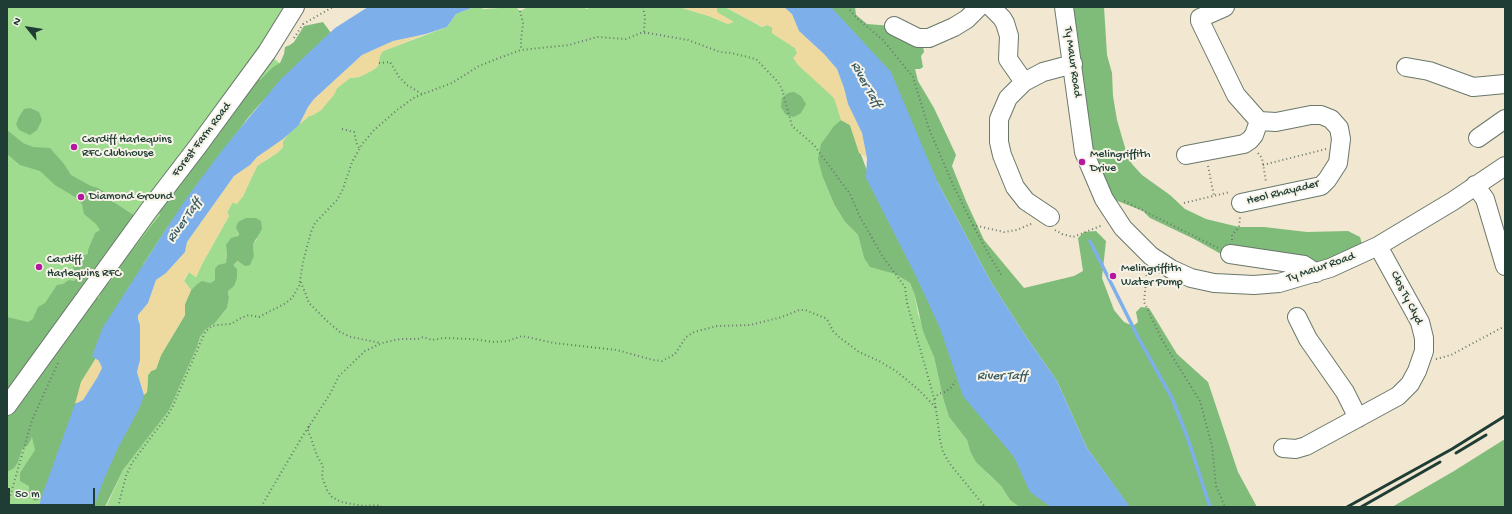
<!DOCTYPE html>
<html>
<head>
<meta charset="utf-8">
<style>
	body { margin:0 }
	#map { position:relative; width:1512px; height:514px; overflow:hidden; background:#f2e7d0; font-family:"Gochi Hand",sans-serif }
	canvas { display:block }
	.frame { position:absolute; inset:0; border:8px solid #1f3d34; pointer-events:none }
	.north { position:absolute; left:8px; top:8px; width:40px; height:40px; -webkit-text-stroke:3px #f7f3e8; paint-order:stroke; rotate:300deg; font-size:11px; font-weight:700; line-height:16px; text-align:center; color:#1f3d34 }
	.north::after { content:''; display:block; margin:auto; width:14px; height:18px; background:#1f3d34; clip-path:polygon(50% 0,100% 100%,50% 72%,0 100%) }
	.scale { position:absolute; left:8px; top:488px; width:87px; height:18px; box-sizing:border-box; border:2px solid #1f3d34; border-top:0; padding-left:5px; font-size:12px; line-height:14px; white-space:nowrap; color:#1f3d34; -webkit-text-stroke:3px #f7f3e8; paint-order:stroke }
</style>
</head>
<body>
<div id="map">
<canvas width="1512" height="514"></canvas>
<div class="frame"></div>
<div class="north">N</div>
<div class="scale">50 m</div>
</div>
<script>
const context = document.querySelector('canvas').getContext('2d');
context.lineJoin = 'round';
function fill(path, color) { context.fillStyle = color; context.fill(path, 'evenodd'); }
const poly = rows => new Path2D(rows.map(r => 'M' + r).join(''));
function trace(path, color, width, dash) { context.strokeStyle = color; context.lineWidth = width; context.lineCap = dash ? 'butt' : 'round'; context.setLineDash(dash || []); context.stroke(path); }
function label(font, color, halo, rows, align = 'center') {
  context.font = font + ' "Gochi Hand",sans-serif'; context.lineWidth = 4; context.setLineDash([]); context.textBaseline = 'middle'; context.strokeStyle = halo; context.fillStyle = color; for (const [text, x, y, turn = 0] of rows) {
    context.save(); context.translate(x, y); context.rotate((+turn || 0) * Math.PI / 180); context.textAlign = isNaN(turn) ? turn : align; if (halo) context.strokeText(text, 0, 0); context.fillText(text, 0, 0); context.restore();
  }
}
const green = poly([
	[7,7,288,7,271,56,289,71,280,80,247,119,92,356,96,358,75,404,38,507,7,507],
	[474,7,482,7,483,9,516,7,520,11,528,7,580,7,588,9,589,7,679,7,709,16,728,24,717,12,717,7,725,7,762,27,767,25,772,27,772,33,795,48,797,53,834,98,840,111,841,120,828,134,823,178,834,204,845,222,858,235,864,258,870,266,895,274,910,283,915,296,918,314,934,357,943,398,949,417,967,440,970,451,989,475,1001,486,1010,500,1019,507,106,507,123,470,156,426,178,389,197,347,200,337,205,330,215,323,227,308,229,298,228,291,232,265,239,261,254,256,253,244,257,239,239,233,227,252,226,263,215,269,215,280,210,283,196,285,191,290,184,281,189,272,196,277,202,264,229,216,227,212,229,209,232,203,235,203,236,204,243,196,257,166,277,153,283,147,283,141,289,133,309,116,313,115,321,110,333,95,337,88,350,78,359,77,373,70,378,66,379,56,383,51,447,27,456,14]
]);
const forest = poly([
	[816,7,855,7,856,15,867,24,892,26,923,46,924,52,921,56,923,67,920,69,915,69,918,81,934,108,956,155,952,166,966,201,984,240,1024,288,1074,276,1083,271,1078,238,1084,232,1096,231,1106,241,1102,278,1114,310,1124,322,1133,326,1138,322,1136,312,1141,307,1149,308,1177,354,1208,382,1238,472,1257,507,1130,507,1128,505,1087,448,1057,381,1025,335,991,282,938,183],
	[1069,7,1104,7,1107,55,1112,73,1113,96,1117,120,1126,151,1132,164,1142,175,1170,195,1185,209,1206,219,1239,227,1264,227,1307,232,1348,231,1360,237,1363,247,1325,268,1238,257,1221,254,1194,239,1150,218,1143,211,1115,200,1105,189,1091,155],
	[323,22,331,33,258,106,247,119,168,226,143,264,136,284,130,285,120,302,111,324,105,323,104,332,94,355,96,358,81,382,75,414,50,485,41,499,35,501,31,498,29,492,29,486,20,481,20,473,35,450,32,437,28,445,22,449,18,462,14,468,7,472,7,317,28,322,33,319,38,307,45,303,57,285,63,284,69,280,74,281,77,278,74,273,73,266,82,256,88,254,88,250,95,233,100,230,96,224,84,214,82,204,75,197,55,185,40,171,20,165,7,154,7,130,23,143,33,147,50,148,64,164,71,175,91,186,98,188,106,193,109,199,135,216,94,298,99,298,102,290,113,278,116,270,160,215,158,210,200,151,211,144,220,133,218,126,223,120,232,117,236,111,234,103,253,78,260,80,273,67,280,63,284,54,285,47,290,45,294,42,304,26],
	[794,92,801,96,806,104,801,113,794,117,786,115,781,107,782,98,788,93],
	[30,108,39,112,42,120,37,130,30,135,19,130,16,124,19,117,24,109],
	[841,120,850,125,866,168,889,202,1060,507,1019,507,1010,500,1001,486,976,462,970,451,967,440,949,417,943,398,934,357,923,331,915,296,910,283,895,274,870,267,864,258,858,235,845,222,834,204,823,178,818,159,821,144,834,126],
	[246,218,256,218,261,221,262,229,253,244,254,256,250,265,245,266,238,261,233,265,237,269,237,278,234,286,228,291,229,298,227,308,215,323,205,330,200,337,197,347,169,410,123,470,105,507,93,507,93,491,139,399,147,392,148,375,151,371,156,369,161,355,185,315,185,304,191,290,196,285,202,281,210,283,215,280,215,269,218,265,226,263,227,252,226,245,231,238,238,236,239,233,236,228,238,222],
	[1505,439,1505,507,1392,507,1454,471]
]);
const sand = poly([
	[679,7,717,7,717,12,734,22,728,24,709,16],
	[725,7,784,7,792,14,799,31,824,54,837,69,844,88,848,104,862,133,867,158,859,153,850,125,841,120,834,98,798,65,793,58,797,53,795,48,772,33,772,27,767,25,763,27],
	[426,34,383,51,380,56,378,66,373,70,359,77,350,78,337,88,334,95,321,110,313,115,309,116,299,125,308,107,314,99,362,55,393,41],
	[289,133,283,141,283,147,277,153,257,166,243,196,237,204,235,203,232,203,229,209,227,212,229,216,202,264,196,277,189,272,185,277,184,281,191,290,185,304,185,315,161,355,156,369,151,371,148,375,147,392,144,395,137,372,140,360,140,325,138,319,138,315,148,303,156,280,166,273,185,252,187,242,234,176,250,165,257,157],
	[96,358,99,361,102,368,97,378,83,400,75,404,81,382]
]);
const water = poly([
	[368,7,474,7,456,14,447,27,426,34,393,41,362,55,314,99,308,107,299,125,283,139,257,157,250,165,234,176,187,242,185,252,166,273,156,280,148,303,138,315,138,319,140,325,140,360,137,372,144,395,140,407,118,448,104,479,94,507,38,507,75,404,83,400,97,378,102,368,99,361,92,356,103,327,159,240,188,196,224,148,280,80,335,28],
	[784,7,831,7,891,72,938,183,991,282,1025,335,1057,381,1087,448,1130,507,1051,507,1030,492,1014,457,963,396,940,328,914,272,866,178,867,158,862,133,848,104,844,88,837,69,824,54,799,31,792,14]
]);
const stream = poly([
	[1090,241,1139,339,1172,398,1188,439,1210,507]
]);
const path = poly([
	[643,7,645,17,644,33],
	[847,7,860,21,883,40,913,77,929,129,954,187,973,225,1004,232,1017,230,1033,223],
	[520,11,523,23,521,40,521,50],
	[303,24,333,7],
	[294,38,303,24],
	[379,63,390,62,399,77,407,85,422,94],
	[342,129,354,132,357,145,360,149],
	[1258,153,1262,158,1266,182],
	[1263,165,1326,149],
	[1208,166,1214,196],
	[1124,201,1218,248],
	[1184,203,1230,192],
	[973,225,989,255,1002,276],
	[1055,230,1062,234,1073,237,1103,225],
	[1232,240,1232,235,1239,227,1240,217],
	[1147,271,1144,302,1162,340,1200,401,1212,446,1216,486,1225,507],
	[301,282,309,303,328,322,340,332,351,337,381,343],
	[1436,359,1451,355,1505,326],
	[935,399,938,394,945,392,952,387,955,381],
	[309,426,308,431,311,438,317,456,323,466,322,477,327,490,332,497,341,502,364,506,377,505,382,507],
	[7,507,32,420,58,363],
	[118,507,126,476,132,463,154,433,163,422,172,408,205,332,212,326,217,325,231,324,241,318,249,315,259,317,286,303,292,298,299,286,303,262,311,232,315,223,337,200,343,189,352,162,363,143,374,130,397,110,415,97,452,83,479,66,499,58,521,50,569,45,597,37,626,39,641,33,648,33,688,40,720,52,731,53,756,59,778,82,782,89,792,126,814,145,830,167,850,194,860,217,883,257,905,287,907,303,933,394,936,409,940,440,943,452,950,464,985,507],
	[261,507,302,437,330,394,339,376,365,351,382,343,400,339,418,339,423,337,432,340,444,338,472,339,494,342,508,341,522,336,554,343,617,350,653,360,662,361,668,358,675,354,686,337,694,332,717,326,750,325,782,317,799,310,805,310,825,318,828,321,833,331,839,337,859,352,879,361,896,371,920,391,936,408]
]);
const minor = poly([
	[991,7,1002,18,1005,23,1009,36,1008,59,1024,82],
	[1064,7,1084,152,1104,199,1123,228,1151,256,1171,269,1191,278,1214,283,1254,285,1279,283,1330,268,1378,246,1453,201,1505,166],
	[1225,7,1200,18,1200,21,1236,95,1259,121,1276,122,1311,115,1321,115,1331,119,1339,128,1341,139,1338,163,1327,180,1321,186,1241,203],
	[894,26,918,38,929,38,954,27,967,19,979,7],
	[1406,67,1429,71,1473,87,1505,84],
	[1478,138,1505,119],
	[1186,155,1244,144,1250,140,1254,135,1259,121],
	[1475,185,1485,199,1505,266],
	[1050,217,1026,201,1015,187,1002,155,999,142,999,119,1008,98,1024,82,1043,72,1073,64],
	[1230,254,1304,265,1316,273],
	[1297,317,1308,339,1345,392,1358,418],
	[7,406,149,210,198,146,267,52,295,7],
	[1283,448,1296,449,1306,446,1398,396,1410,384,1417,371,1424,351,1424,338,1420,322,1378,246]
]);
const rail = poly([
	[1456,453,1486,435],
	[1347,507,1452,449,1505,416],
	[1361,507,1440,462]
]);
const markers = [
	[74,147,4,"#b5179e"],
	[1082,162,4,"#b5179e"],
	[81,197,4,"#b5179e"],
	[39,267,4,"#b5179e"],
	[1113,276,4,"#b5179e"]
];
const streetNames = [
	["Ty Mawr Road",1072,62,82],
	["Forest Farm Road",202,140,-53],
	["Heol Rhayader",1283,193,-14],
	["Ty Mawr Road",1321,268,-19],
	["Clos Ty Clyd",1406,298,63]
];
const poiNames = [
	["Cardiff Harlequins",82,140],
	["RFC Clubhouse",82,154],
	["Melingriffith",1090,155],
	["Drive",1090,169],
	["Diamond Ground",89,197],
	["Cardiff",47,260],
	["Harlequins RFC",47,274],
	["Melingriffith",1121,269],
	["Water Pump",1121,283]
];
const waterNames = [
	["River Taff",865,85,61],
	["River Taff",185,221,-55],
	["River Taff",1002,377]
];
fill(green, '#9fdc90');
fill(forest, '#7fbc7a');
fill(sand, '#eeda9e');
fill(water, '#7db0ea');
trace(stream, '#7db0ea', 3.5);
trace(minor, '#69786b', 20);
trace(path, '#69786b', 2, [1, 3]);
trace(minor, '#fff', 18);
trace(rail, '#1f3d34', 3);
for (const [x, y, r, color] of markers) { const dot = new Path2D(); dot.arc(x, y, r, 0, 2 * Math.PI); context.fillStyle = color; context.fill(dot); trace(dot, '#f7f3e8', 1.5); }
label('12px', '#1f3d34', '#f7f3e8', streetNames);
label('12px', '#1f3d34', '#f7f3e8', poiNames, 'left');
label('italic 13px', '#365a62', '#f7f3e8', waterNames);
</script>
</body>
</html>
